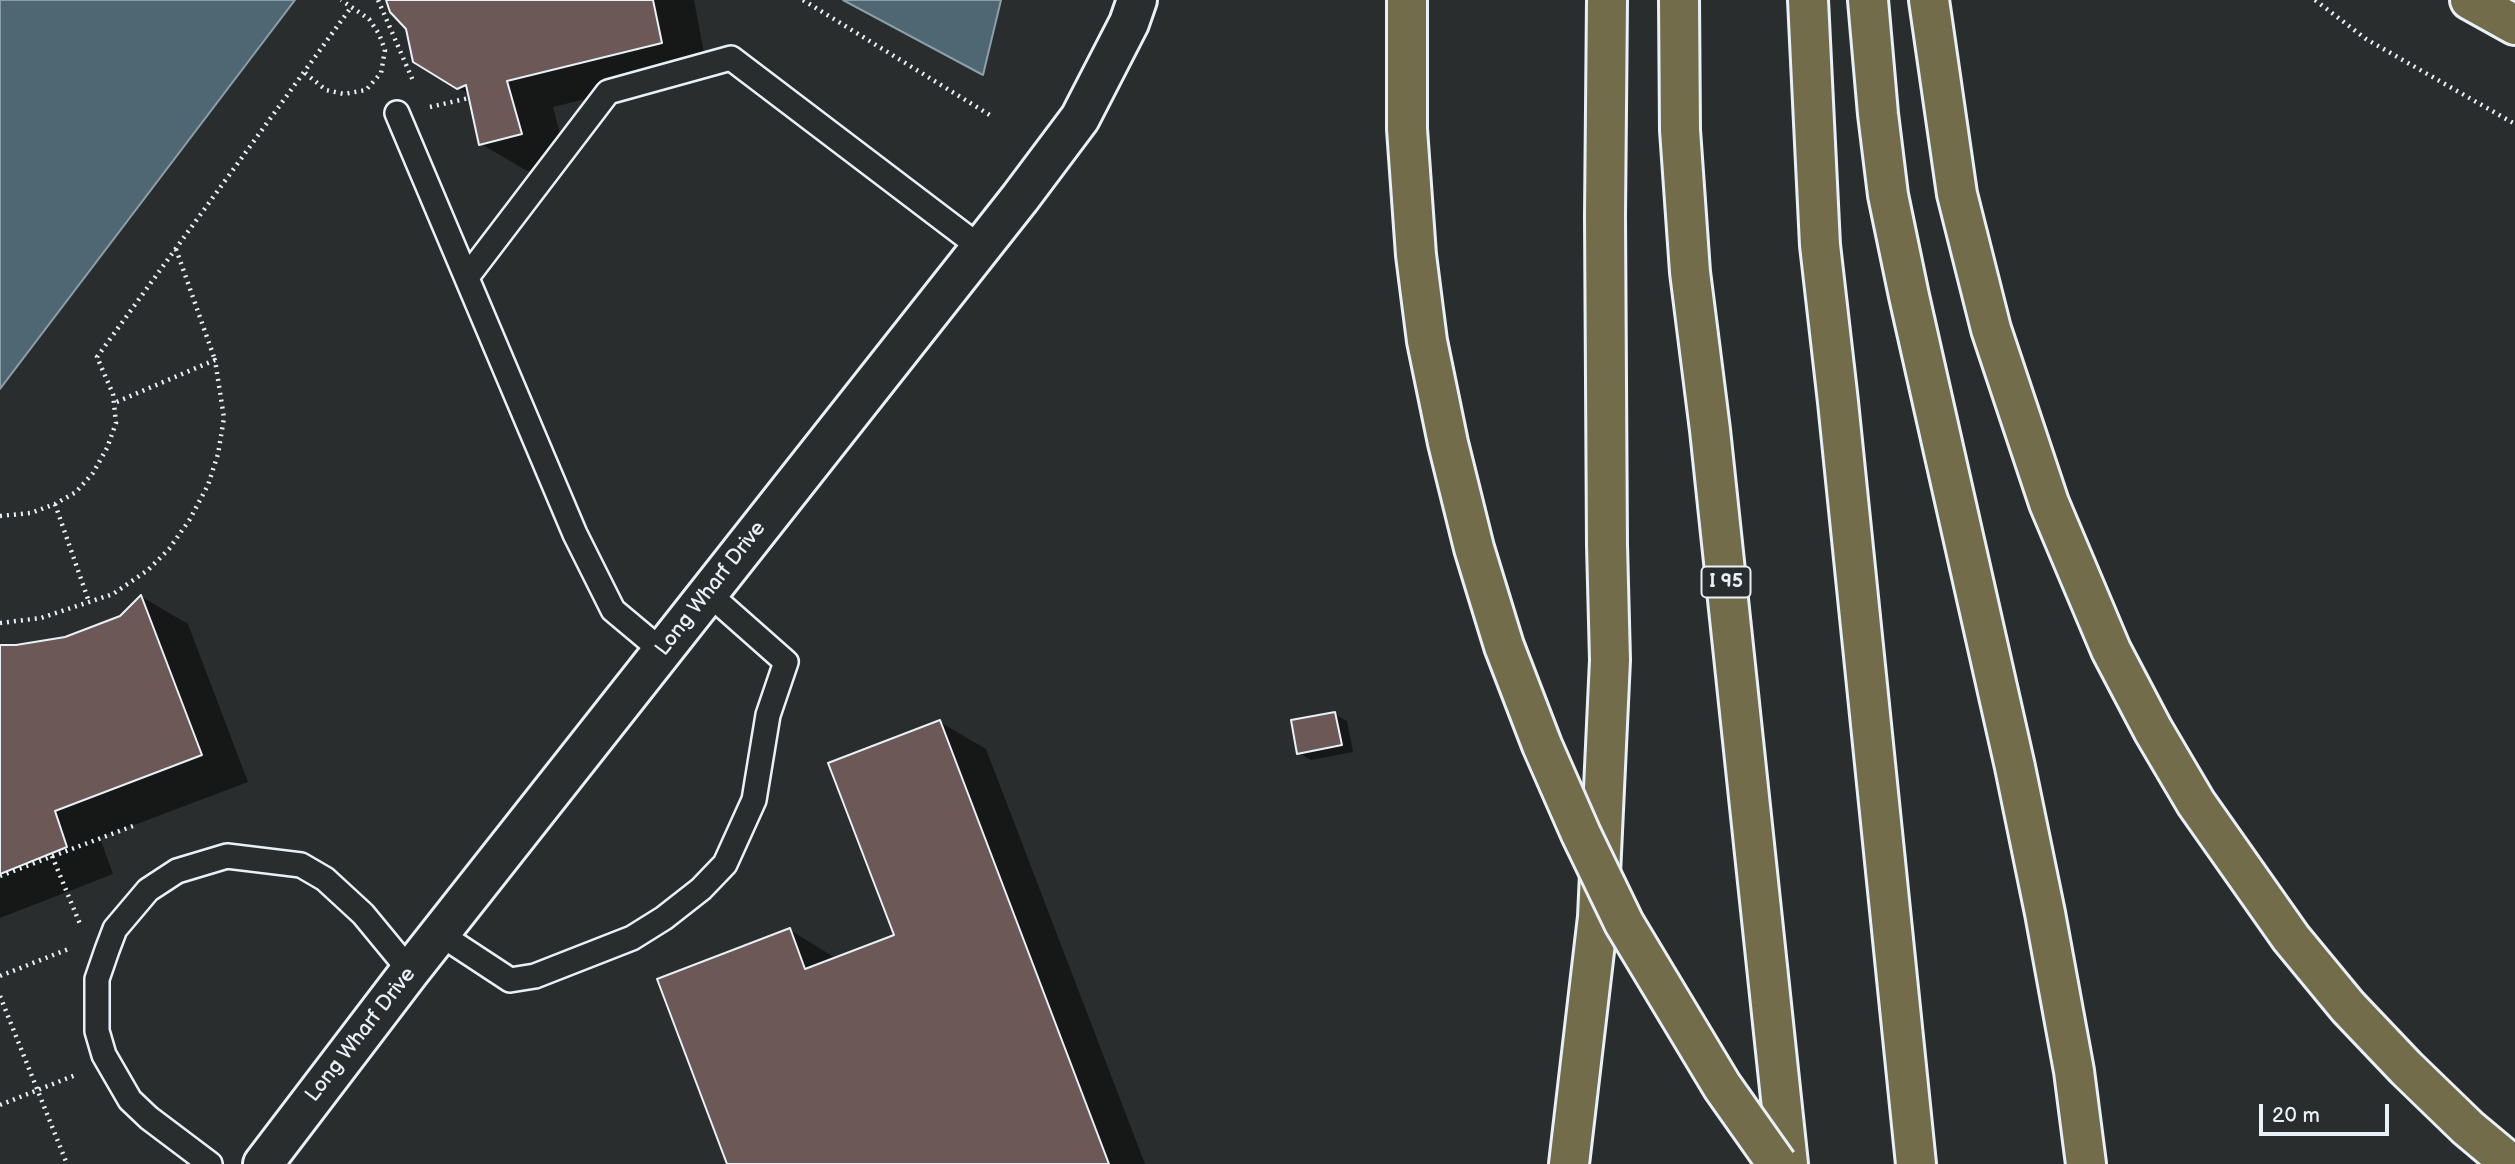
<!DOCTYPE html>
<html>
<head>
<meta charset="utf-8">
<style>
	body { margin:0 }
	#map { position:relative; width:2515px; height:1164px; overflow:hidden; background:#2a2d2e; font-family:"Balsamiq Sans",sans-serif }
	canvas { display:block }
	.scale { position:absolute; left:2259px; top:1104px; width:130px; height:32px; box-sizing:border-box; border:4px solid #e8f1f8; border-top:0; padding-left:9px; font-size:21px; line-height:24px; white-space:nowrap; color:#e8f1f8; -webkit-text-stroke:5px #2a2d2e; paint-order:stroke }
</style>
</head>
<body>
<div id="map">
<canvas width="2515" height="1164"></canvas>
<div class="scale">20 m</div>
</div>
<script>
const context = document.querySelector('canvas').getContext('2d');
context.lineJoin = 'round';
function fill(path, color) { context.fillStyle = color; context.fill(path, 'evenodd'); }
const poly = rows => new Path2D(rows.map(r => 'M' + r).join(''));
function trace(path, color, width, dash) { context.strokeStyle = color; context.lineWidth = width; context.lineCap = dash ? 'butt' : 'round'; context.setLineDash(dash || []); context.stroke(path); }
function label(font, color, halo, rows, align = 'center') {
  context.font = font + ' "Balsamiq Sans",sans-serif'; context.lineWidth = 5; context.setLineDash([]); context.textBaseline = 'middle'; context.strokeStyle = halo; context.fillStyle = color; for (const [text, x, y, turn = 0] of rows) {
    context.save(); context.translate(x, y); context.rotate((+turn || 0) * Math.PI / 180); context.textAlign = isNaN(turn) ? turn : align; if (halo) context.strokeText(text, 0, 0); context.fillText(text, 0, 0); context.restore();
  }
}
const water = poly([
	[0,0,295,0,0,389,0,0],
	[843,0,1001,0,983,75,843,0]
]);
const shadow = poly([
	[388,0,694,0,707,69,553,107,567,160,527,171,481,144,470,95,415,61,407,28],
	[142,597,188,624,248,782,100,838,113,874,0,918,0,647,16,647,66,638,121,617],
	[1334,714,1347,721,1353,752,1311,760,1299,753],
	[940,722,986,749,1145,1164,729,1164,790,930,837,959,896,936]
]);
const building = poly([
	[386,0,653,0,662,43,507,81,522,134,479,145,466,85,457,89,413,62,406,29,390,12,386,0],
	[141,595,202,755,55,811,67,847,0,874,0,645,16,645,65,637,120,616,141,595],
	[1335,712,1342,745,1297,754,1291,720,1335,712],
	[940,720,1109,1164,727,1164,657,979,790,928,805,969,894,935,828,763,940,720]
]);
const path = poly([
	[378,0,414,83],
	[803,0,993,117],
	[2315,0,2366,39,2515,124],
	[305,73,326,90,344,94,366,90,381,73,385,50,379,34,369,19,341,0],
	[430,107,469,98],
	[176,249,215,360],
	[55,504,89,602],
	[0,516,31,513,55,504,76,492,93,473,107,448,116,423,113,394,97,357,352,6],
	[0,623,41,618,113,594,148,570,169,549,190,519,208,485,218,454,224,418,215,360,114,403],
	[52,856,80,924],
	[0,876,133,826],
	[0,976,71,948],
	[0,996,67,1164],
	[0,1105,78,1074]
]);
const lane = poly([
	[397,113,575,534,613,610,662,651],
	[467,277,608,92,731,58,981,248],
	[440,934,510,980,535,976,632,938,664,918,701,889,725,864,754,800,768,715,786,662,708,593],
	[210,1164,149,1118,130,1100,104,1055,97,1031,97,979,107,950,115,929,148,890,177,871,227,856,301,865,325,879,363,914,410,971]
]);
const secondary = poly([
	[263,1164,410,971,1020,198,1080,118,1129,23,1137,0]
]);
const primary = poly([
	[2470,0,2515,25]
]);
const highway = poly([
	[1679,0,1680,130,1690,272,1710,430,1788,1164],
	[1808,0,1820,245,1838,402,1916,1164],
	[1868,0,1878,114,1888,195,1909,296,2015,767,2045,913,2074,1071,2086,1164],
	[1929,0,1957,194,1991,329,2049,503,2111,650,2153,730,2196,803,2291,938,2348,1007,2406,1068,2468,1128,2511,1164],
	[1569,1164,1598,917,1610,660,1607,545,1605,216,1607,0]
]);
const highwayBridge = poly([
	[1407,0,1407,129,1416,255,1427,341,1448,443,1474,548,1504,646,1542,745,1581,834,1624,923,1722,1086,1777,1164]
]);
const shields = [
	[1726,582,49]
];
const shieldNames = [
	["I 95",1726,582]
];
const streetNames = [
	["Long Wharf Drive",711,589,-52],
	["Long Wharf Drive",361,1035,-52]
];
fill(water, '#4e6773');
trace(water, '#8c9ea8', 2);
fill(shadow, '#0007');
fill(building, '#6c5957');
trace(building, '#e8f1f8', 2);
trace(lane, '#e8f1f8', 28);
trace(secondary, '#e8f1f8', 44);
trace(primary, '#e8f1f8', 44);
trace(highway, '#e8f1f8', 44);
trace(path, '#e8f1f8', 4.5, [2, 5]);
trace(lane, '#2a2d2e', 23);
trace(secondary, '#2a2d2e', 38);
trace(primary, '#726c4b', 38);
trace(highway, '#726c4b', 38);
trace(highwayBridge, '#e8f1f8', 44, []);
trace(highwayBridge, '#726c4b', 38);
for (const [x, y, w] of shields) { const box = new Path2D(); box.roundRect(x - w / 2, y - 15.5, w, 31, 5); context.fillStyle = '#2a2d2e'; context.fill(box); trace(box, '#e8f1f8', 2); }
label('bold 19px', '#e8f1f8', null, shieldNames);
label('21px', '#e8f1f8', '#2a2d2e', streetNames);
</script>
</body>
</html>
